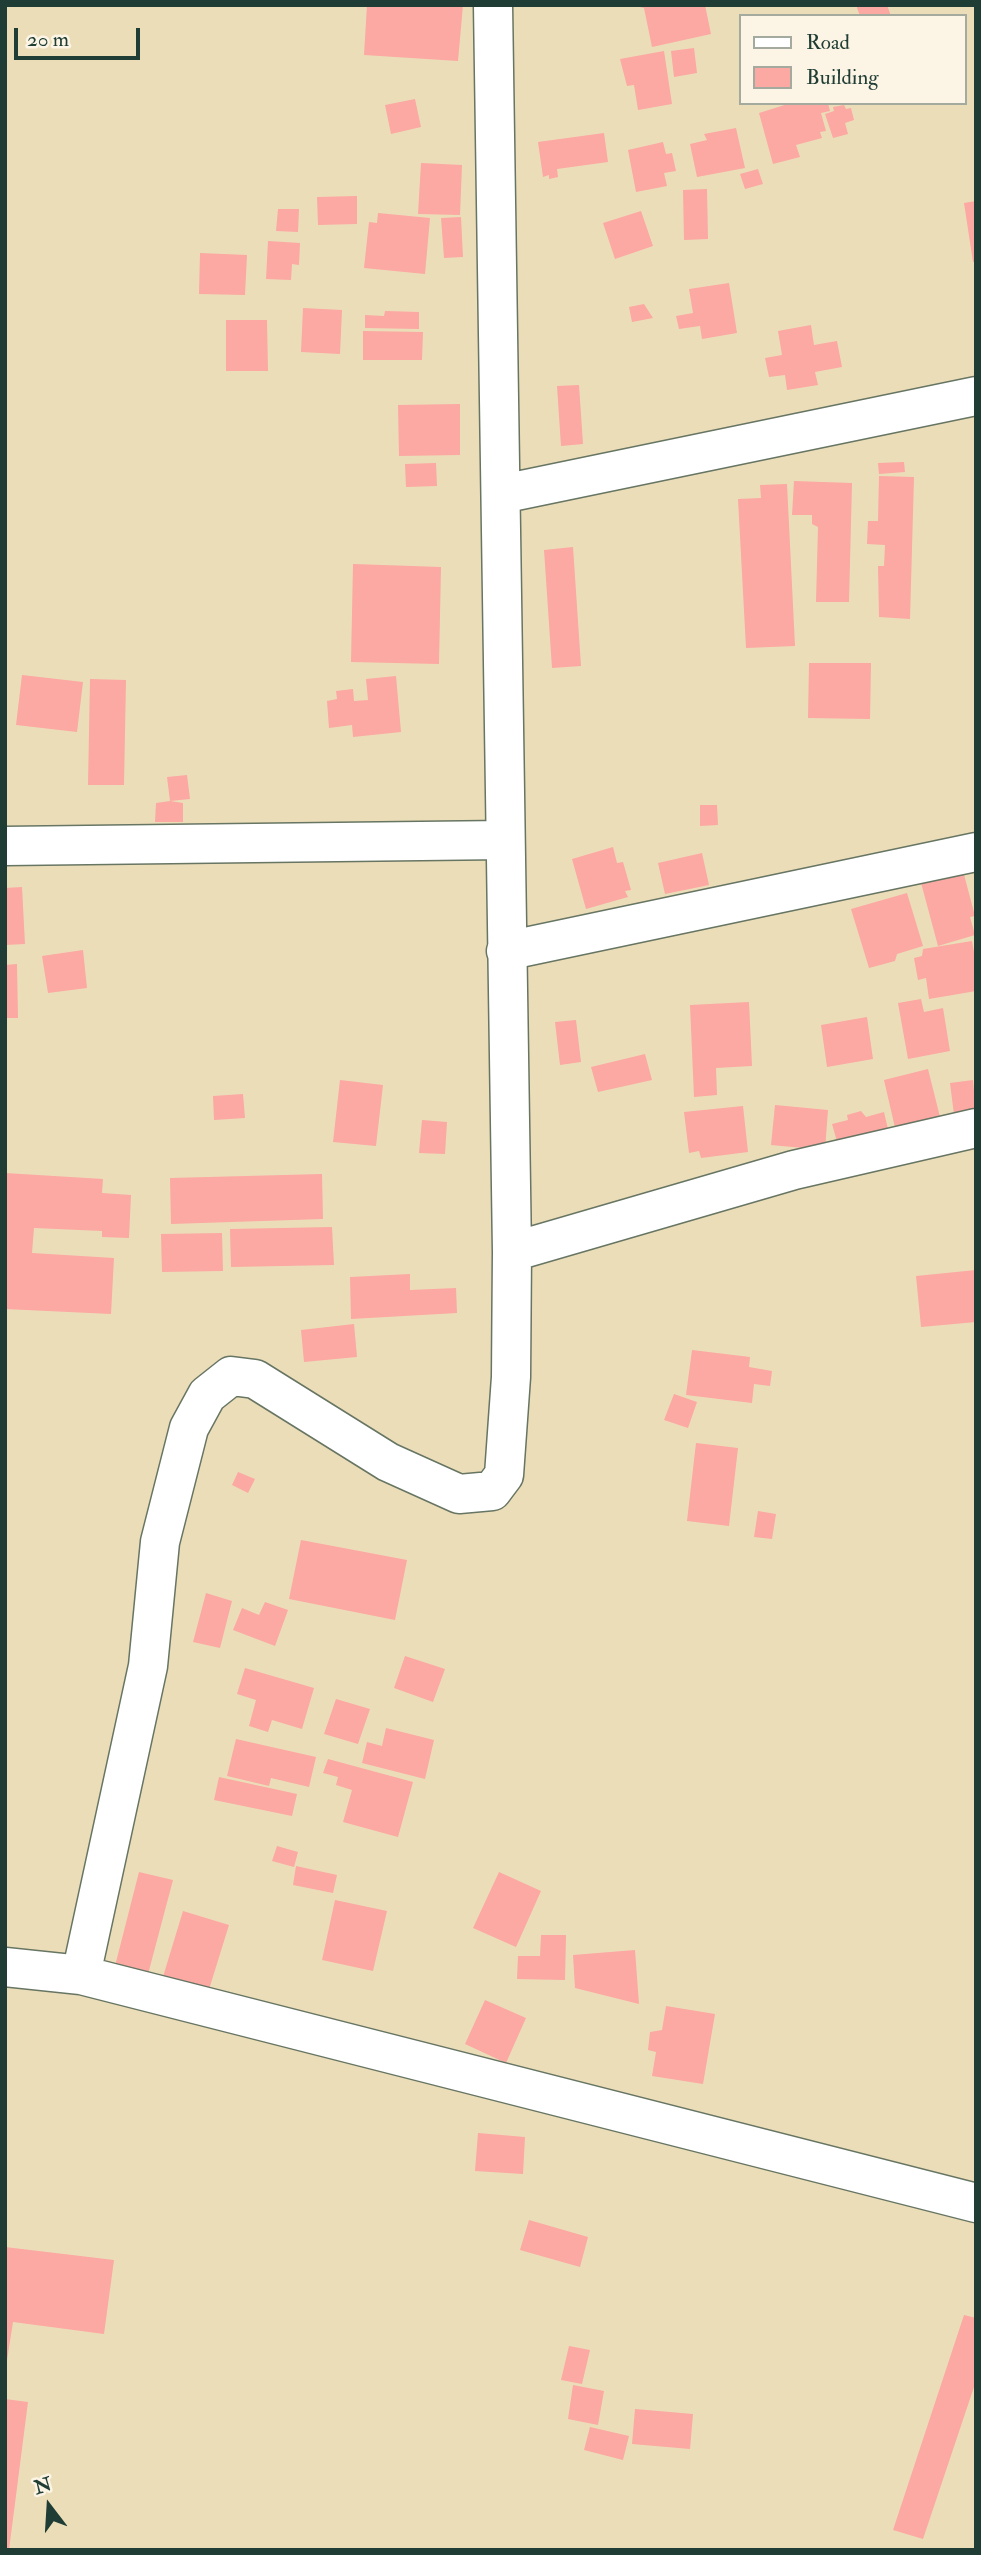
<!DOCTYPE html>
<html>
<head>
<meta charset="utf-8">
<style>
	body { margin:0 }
	#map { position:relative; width:981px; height:2555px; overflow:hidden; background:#ecddb9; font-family:"IM FELL Double Pica",serif }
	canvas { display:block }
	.frame { position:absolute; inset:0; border:7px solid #1f3d34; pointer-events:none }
	.legend { position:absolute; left:739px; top:14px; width:228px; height:91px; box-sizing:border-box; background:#fcf5e5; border:2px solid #a4ab9e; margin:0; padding:9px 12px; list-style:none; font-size:21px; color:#1f3d34 }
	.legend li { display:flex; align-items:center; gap:14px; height:35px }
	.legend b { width:35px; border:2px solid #a4ab9e }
	.north { position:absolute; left:14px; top:2471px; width:70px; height:70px; -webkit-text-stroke:5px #fcf5e5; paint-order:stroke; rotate:343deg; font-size:19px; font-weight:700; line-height:28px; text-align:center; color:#1f3d34 }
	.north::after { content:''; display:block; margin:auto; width:24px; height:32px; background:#1f3d34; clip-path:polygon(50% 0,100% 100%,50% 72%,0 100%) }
	.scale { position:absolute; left:14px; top:28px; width:126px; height:32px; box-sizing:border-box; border:4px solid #1f3d34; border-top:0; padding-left:9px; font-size:21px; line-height:24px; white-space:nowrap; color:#1f3d34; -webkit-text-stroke:5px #fcf5e5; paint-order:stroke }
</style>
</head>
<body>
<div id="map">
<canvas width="981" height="2555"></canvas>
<div class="frame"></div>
<ul class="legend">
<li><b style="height:9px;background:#fff"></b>Road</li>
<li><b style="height:19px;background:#fca8a3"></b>Building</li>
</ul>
<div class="north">N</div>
<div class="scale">20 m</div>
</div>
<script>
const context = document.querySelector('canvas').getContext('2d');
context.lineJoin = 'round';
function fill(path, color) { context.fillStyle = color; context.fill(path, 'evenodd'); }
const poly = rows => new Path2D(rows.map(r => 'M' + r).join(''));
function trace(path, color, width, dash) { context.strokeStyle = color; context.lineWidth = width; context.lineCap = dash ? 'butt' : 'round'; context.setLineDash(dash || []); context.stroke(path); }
const building = poly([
	[367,5,463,5,458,61,364,55],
	[631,5,705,5,711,34,652,47,644,8],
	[856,5,887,5,891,16,860,16],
	[694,48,697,73,674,77,671,51],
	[664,51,672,104,638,110,634,85,627,86,620,59],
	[415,99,421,127,391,134,385,105],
	[791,103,828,103,830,111,821,113,826,131,820,132,822,138,796,145,800,157,773,164,759,113],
	[844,105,846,109,851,108,854,120,845,123,848,134,833,138,825,114,834,111,833,107],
	[736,128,745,168,697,177,690,144,707,140,704,134],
	[604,133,608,162,557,169,558,177,549,179,549,175,543,177,538,142],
	[663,142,666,154,672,153,676,171,664,173,667,186,636,192,628,150],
	[421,163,462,165,460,215,418,214],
	[758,169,763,184,745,189,740,174],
	[707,189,708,239,684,240,683,190],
	[357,196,357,224,318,225,317,197],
	[976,201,976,262,973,262,964,203],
	[278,209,299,209,298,232,276,231],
	[641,211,653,246,615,259,603,223],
	[378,213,430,218,425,274,364,268,369,222,377,223],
	[461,217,463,257,444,258,441,218],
	[268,241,300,243,299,265,292,264,291,280,266,279],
	[200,253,247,255,245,295,199,294],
	[729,283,737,333,702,339,700,326,679,329,676,316,693,313,689,289],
	[644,304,653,318,632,322,629,307],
	[303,308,342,310,340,354,301,352],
	[385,311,419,312,419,329,365,328,365,315,384,316],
	[226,320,267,320,268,371,226,371],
	[811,325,814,345,837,341,842,367,815,372,818,385,787,390,785,375,769,377,765,358,782,355,778,331],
	[363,331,423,332,422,360,363,360],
	[579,385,583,444,561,446,557,386],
	[460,404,460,455,399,456,398,405],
	[904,462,905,472,879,474,878,463],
	[436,463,437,486,406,487,405,464],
	[879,476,914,477,910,619,879,617,878,566,884,566,885,545,867,544,868,521,878,521],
	[794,481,852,483,849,602,816,602,818,527,812,524,812,515,792,515],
	[787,484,795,646,746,648,738,499,761,498,760,485],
	[573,547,581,666,552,668,544,550],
	[353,564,441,567,439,664,351,662],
	[809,663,871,663,870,719,808,718],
	[22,675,83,682,77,732,16,725],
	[396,676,401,732,353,737,352,725,329,728,327,701,337,699,336,691,353,689,354,701,368,700,366,679],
	[90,679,126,680,124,785,88,785],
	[187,775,190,799,170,801,167,777],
	[170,801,183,803,183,822,155,822,156,803],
	[700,805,717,805,718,825,700,826],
	[613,847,617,863,623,862,631,890,625,891,628,897,586,909,572,859],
	[702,853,709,885,665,894,658,863],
	[962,867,975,916,970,917,975,935,938,946,920,879],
	[22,887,25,944,5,945,5,888],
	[907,893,923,946,897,954,895,961,869,968,851,909],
	[972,941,976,963,976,991,929,999,926,978,918,980,914,958,922,956,923,949],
	[83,950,87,988,48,993,42,956],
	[17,964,18,1018,5,1018,5,965],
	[921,999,924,1012,943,1008,950,1051,908,1059,898,1003],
	[749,1002,752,1066,716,1068,717,1095,694,1097,690,1005],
	[867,1017,873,1059,827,1067,821,1025],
	[576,1020,581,1062,560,1065,555,1022],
	[645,1054,652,1080,598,1092,591,1067],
	[928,1069,941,1121,896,1132,884,1080],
	[340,1080,383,1085,376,1146,333,1142],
	[973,1080,976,1113,954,1115,950,1083],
	[243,1094,245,1118,214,1120,213,1096],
	[775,1105,828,1110,825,1150,771,1145],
	[743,1106,748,1152,701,1158,699,1151,689,1153,684,1112],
	[861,1111,866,1117,884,1112,890,1138,840,1152,832,1124,848,1120,847,1115],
	[422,1120,447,1122,445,1154,419,1153],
	[5,1173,103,1179,102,1193,131,1195,129,1238,102,1237,102,1231,34,1228,32,1253,114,1258,111,1314,5,1309],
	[322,1174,323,1219,171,1224,170,1178],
	[332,1227,334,1265,231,1267,230,1229],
	[222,1233,223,1271,162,1272,161,1234],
	[976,1270,976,1322,921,1327,916,1276],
	[410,1274,410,1290,456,1288,457,1313,351,1319,350,1277],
	[354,1324,357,1357,304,1362,301,1330],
	[692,1350,750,1357,749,1367,772,1371,770,1386,754,1384,752,1403,686,1395],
	[674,1394,697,1402,688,1428,664,1420],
	[696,1443,738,1448,729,1526,687,1521],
	[238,1472,255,1479,248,1493,232,1485],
	[758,1511,776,1514,772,1539,754,1537],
	[301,1540,407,1560,395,1620,289,1599],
	[206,1593,232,1601,220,1648,193,1642],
	[265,1602,288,1610,275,1646,233,1630,242,1608,259,1615],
	[405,1656,445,1669,433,1702,394,1688],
	[245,1668,314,1688,302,1729,272,1720,268,1732,249,1726,256,1700,237,1694],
	[336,1699,370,1709,358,1744,324,1734],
	[386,1728,434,1740,425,1779,362,1763,367,1742,382,1746],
	[236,1739,316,1757,309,1787,271,1778,269,1786,227,1776],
	[328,1759,413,1782,398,1837,343,1822,352,1790,336,1785,338,1777,323,1773],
	[219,1777,297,1794,292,1816,214,1800],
	[277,1846,298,1852,294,1867,272,1861],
	[296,1866,337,1875,333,1893,293,1885],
	[139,1872,173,1880,147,1978,114,1970],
	[499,1872,541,1891,516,1947,473,1928],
	[335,1900,387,1911,373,1971,322,1960],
	[183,1911,229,1925,202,2012,162,1980],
	[541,1935,566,1935,565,1980,517,1979,518,1956,540,1956],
	[635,1950,639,2004,575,1988,573,1955],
	[485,2000,526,2018,506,2063,465,2044],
	[666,2006,715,2014,703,2084,652,2076,656,2052,648,2050,650,2032,662,2030],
	[478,2133,525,2137,523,2174,475,2171],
	[529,2220,588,2237,580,2267,520,2250],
	[5,2247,114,2260,104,2334,13,2322,5,2373],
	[964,2315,976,2318,976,2381,923,2539,893,2530],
	[569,2346,590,2350,582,2384,561,2380],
	[573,2385,604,2391,598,2425,568,2419],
	[5,2399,28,2402,9,2550,5,2550],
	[635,2409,693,2414,690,2449,632,2444],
	[590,2427,629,2436,623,2460,584,2450]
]);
const minor = poly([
	[502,494,976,396],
	[5,846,504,840],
	[506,951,976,852],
	[512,1252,794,1170,976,1128],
	[5,1967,81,1975,976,2203],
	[81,1975,148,1666,160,1542,189,1428,207,1395,231,1376,255,1379,388,1462,459,1494,492,1491,504,1475,511,1377,512,1252,493,5]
]);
fill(building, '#fca8a3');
trace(minor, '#677563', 41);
trace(minor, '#fff', 38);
</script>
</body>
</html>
